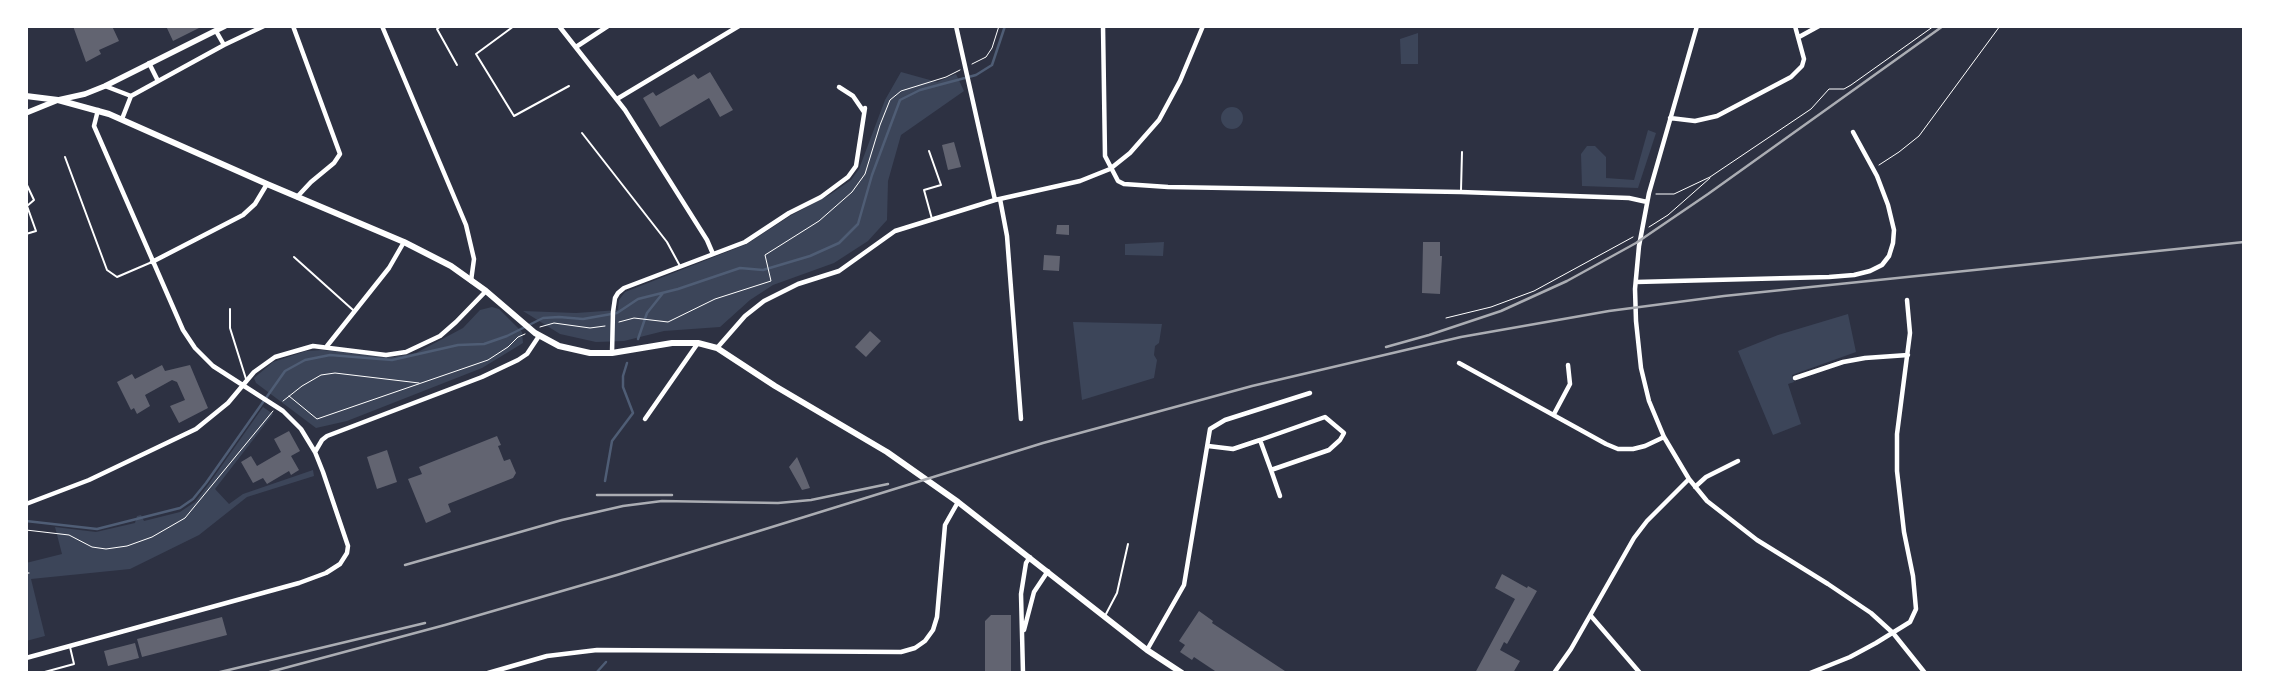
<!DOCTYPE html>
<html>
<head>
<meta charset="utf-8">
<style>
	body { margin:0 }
	#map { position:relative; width:2270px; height:699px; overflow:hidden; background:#2d3142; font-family:"Golos Text",sans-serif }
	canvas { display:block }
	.frame { position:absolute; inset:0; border:28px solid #fff; pointer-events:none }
</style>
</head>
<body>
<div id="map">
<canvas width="2270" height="699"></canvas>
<div class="frame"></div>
</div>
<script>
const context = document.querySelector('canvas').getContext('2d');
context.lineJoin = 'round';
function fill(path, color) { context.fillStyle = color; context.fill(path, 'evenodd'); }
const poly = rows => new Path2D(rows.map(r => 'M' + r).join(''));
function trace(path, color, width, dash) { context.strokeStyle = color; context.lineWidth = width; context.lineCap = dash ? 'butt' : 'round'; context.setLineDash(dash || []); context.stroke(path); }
const green = poly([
	[1418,33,1418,64,1401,64,1400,39],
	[901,72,937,82,956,74,964,91,901,135,888,181,887,220,868,241,834,263,773,285,750,300,720,327,664,331,624,341,596,342,560,334,523,311,576,313,618,310,619,300,625,292,747,244,790,216,831,194,851,180,859,169,885,100],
	'1221 118a11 11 0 1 1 22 0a11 11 0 1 1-22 0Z',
	[1648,130,1656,133,1638,188,1582,186,1581,154,1587,146,1595,146,1606,157,1606,178,1634,180],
	[1164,242,1163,256,1125,255,1125,244],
	[492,307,499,309,522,332,523,343,482,368,347,421,316,428,256,383,254,378,273,362,306,351,322,350,393,357,416,353,463,328,480,310],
	[1848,314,1856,352,1792,375,1794,382,1788,384,1801,424,1773,435,1738,351,1778,335],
	[1073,322,1162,324,1159,343,1155,346,1154,355,1157,360,1154,378,1082,400],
	[263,407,273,414,215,489,229,504,243,494,313,470,314,476,247,497,199,535,130,569,31,579,45,636,26,641,26,563,62,554,55,527,96,532,135,523,137,516,141,515,144,521,180,512,195,502,208,485]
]);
const stream = poly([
	[638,339,647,313,663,293],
	[605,481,612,441,633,413,623,387,623,376,627,363],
	[26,521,97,529,180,508,193,499,206,483,285,371,305,360,330,355,392,360,458,345,484,344,507,336,543,318,559,317,583,319,617,313,638,299,678,289,740,268,763,270,810,256,839,243,858,224,872,175,900,100,920,90,976,75,992,65,1005,26],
	[596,673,606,662]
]);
const building = poly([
	[73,26,112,26,119,41,99,50,101,54,86,62],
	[166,26,203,26,173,41],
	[710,72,733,110,720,117,709,98,660,127,643,98,653,92,656,96,694,74,698,79],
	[954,142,961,167,948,170,942,145],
	[1057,225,1069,225,1069,235,1056,234],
	[1423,242,1440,242,1440,256,1442,256,1440,294,1422,293],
	[1044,255,1060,256,1059,271,1043,270],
	[870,331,881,341,866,357,855,347],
	[162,365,165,371,190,365,208,408,179,423,170,406,185,400,177,382,172,380,145,395,150,406,137,414,134,408,131,410,117,382,132,374,135,379],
	[289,431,300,451,291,456,299,470,291,475,289,471,267,484,263,478,253,483,241,462,251,456,257,466,281,452,274,439],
	[497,436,501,445,498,446,504,461,510,459,516,473,513,478,448,504,451,512,426,523,408,479,422,474,419,467],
	[387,450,397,482,377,489,367,457],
	[797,457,806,478,810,488,802,490,789,467],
	[1502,574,1527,588,1528,586,1537,591,1507,644,1504,642,1500,650,1520,661,1513,673,1475,673,1515,599,1495,588],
	[1199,611,1213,621,1212,623,1288,673,1218,673,1194,657,1192,660,1180,652,1185,645,1179,641],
	[991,615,1011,615,1011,673,985,673,985,621],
	[222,617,227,635,142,657,137,639],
	[135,643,139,658,108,666,104,651]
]);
const path = poly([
	[972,64,986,57,992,48,999,26],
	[1879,165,1899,152,1919,136,2000,26],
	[1656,194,1674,194,1710,177,1811,109,1829,89,1844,89,1851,85,1934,26],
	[1649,227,1668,215,1710,178],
	[1446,318,1491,307,1534,291,1633,237],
	[619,322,634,318,668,322,715,299,771,281,765,255,819,221,852,192,865,174,880,125,890,100,901,91,946,77,960,70],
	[540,327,554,323,590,328,605,326],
	[289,396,317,419,488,360,508,347,518,337,525,334],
	[283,401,302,386,321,375,335,373,419,383],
	[26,530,69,535,92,547,106,549,127,546,152,537,185,518,273,411],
	[26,573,29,573]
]);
const service = poly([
	[441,26,437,29,457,65],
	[514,26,476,54,514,116,569,86],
	[582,133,667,242,680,266],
	[929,151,941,185,924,190,932,219],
	[65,157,107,270,117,277,152,262],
	[26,183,34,200,27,206,36,231,26,234],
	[1461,190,1462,152],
	[294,257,353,310],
	[230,309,230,328,246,379],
	[1106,614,1117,593,1128,544],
	[41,673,74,664,70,647]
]);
const minor = poly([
	[293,26,340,154,334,163,311,182,297,197],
	[382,26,466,225,474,259,471,281],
	[559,26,625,110,707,240,713,254],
	[956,26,995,200],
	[1103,26,1105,156,1118,181,1124,184,1168,187,1461,192,1629,198,1647,202],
	[1697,26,1649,193,1639,246,1635,289,1636,321,1641,368,1649,401,1664,437,1689,479,1707,501,1757,540,1828,584,1871,613,1893,633,1925,673],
	[216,31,224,45],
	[1799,37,1819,26],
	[576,47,608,26],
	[149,63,158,81],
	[105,86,131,96],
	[839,87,853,96,864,112],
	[617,99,739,26],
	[1670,118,1695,121,1717,116,1791,77,1802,66,1804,59,1795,26],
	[122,119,131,96,224,45,264,26],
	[1000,199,1007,236,1021,419],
	[152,262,243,215,255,204,267,184],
	[1636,282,1829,277,1854,275,1870,271,1882,265,1889,256,1893,243,1894,230,1888,205,1877,176,1853,132],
	[327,346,389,268,404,242],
	[717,348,745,316,764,301,798,284,839,271,895,231,995,200,1080,181,1110,169,1130,153,1159,120,1180,81,1203,26],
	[612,353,613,312,615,298,618,293,624,288,745,242,789,213,821,197,848,177,856,166,865,108],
	[1459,363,1606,444,1618,449,1633,449,1645,446,1664,437],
	[1795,378,1843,362,1865,358,1908,355],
	[1554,414,1570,384,1568,365],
	[645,419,698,343],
	[1208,446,1233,449,1260,440,1271,470,1329,450,1340,440,1344,433,1325,417,1260,440],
	[315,452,322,440,327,436,482,377,518,360,527,354,539,336],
	[1271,470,1280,496],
	[1695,487,1706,477,1738,461],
	[26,504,89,480,196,429,228,403,254,372,275,357,313,346,386,355,406,352,440,336,456,322,486,291],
	[1591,616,1640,673],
	[1024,630,1034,592,1048,571],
	[1147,650,1184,585,1210,429,1225,420,1310,393],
	[26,658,299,583,326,573,340,564,347,553,348,546,323,472,315,452,301,429,283,411,213,366,195,348,183,330,94,126,98,110],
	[488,673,547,656,597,650,901,652,915,648,925,641,933,630,937,617,945,525,958,502],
	[1023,673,1021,594,1026,563,1030,557],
	[1554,673,1571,649,1634,538,1647,521,1689,479],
	[1810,673,1850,657,1876,643,1910,622,1916,609,1913,576,1904,532,1897,471,1897,434,1910,333,1907,300]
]);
const tertiary = poly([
	[26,113,58,100,85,94,105,86,225,26]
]);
const secondary = poly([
	[26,96,58,100,109,114,267,184,404,242,451,266,486,291,535,333,559,346,590,353,612,353,672,343,698,343,717,348,775,386,887,452,958,502,1147,650,1182,673]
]);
const rail = poly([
	[1386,347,1429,335,1501,311,1567,281,1636,243,1708,194,1943,26],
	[597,495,672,495],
	[405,565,562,520,623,506,662,501,778,503,811,500,888,484],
	[216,673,425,623],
	[266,673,445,625,617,575,1043,443,1252,386,1461,337,1609,311,1724,296,2244,242]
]);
fill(green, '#3c4559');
trace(stream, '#4f5d75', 2.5);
fill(building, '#626471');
trace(path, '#fff', 1);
trace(service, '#fff', 2);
trace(minor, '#fff', 4.5);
trace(tertiary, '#fff', 5.5);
trace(secondary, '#fff', 6);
trace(rail, '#abadb3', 2.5);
</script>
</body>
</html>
